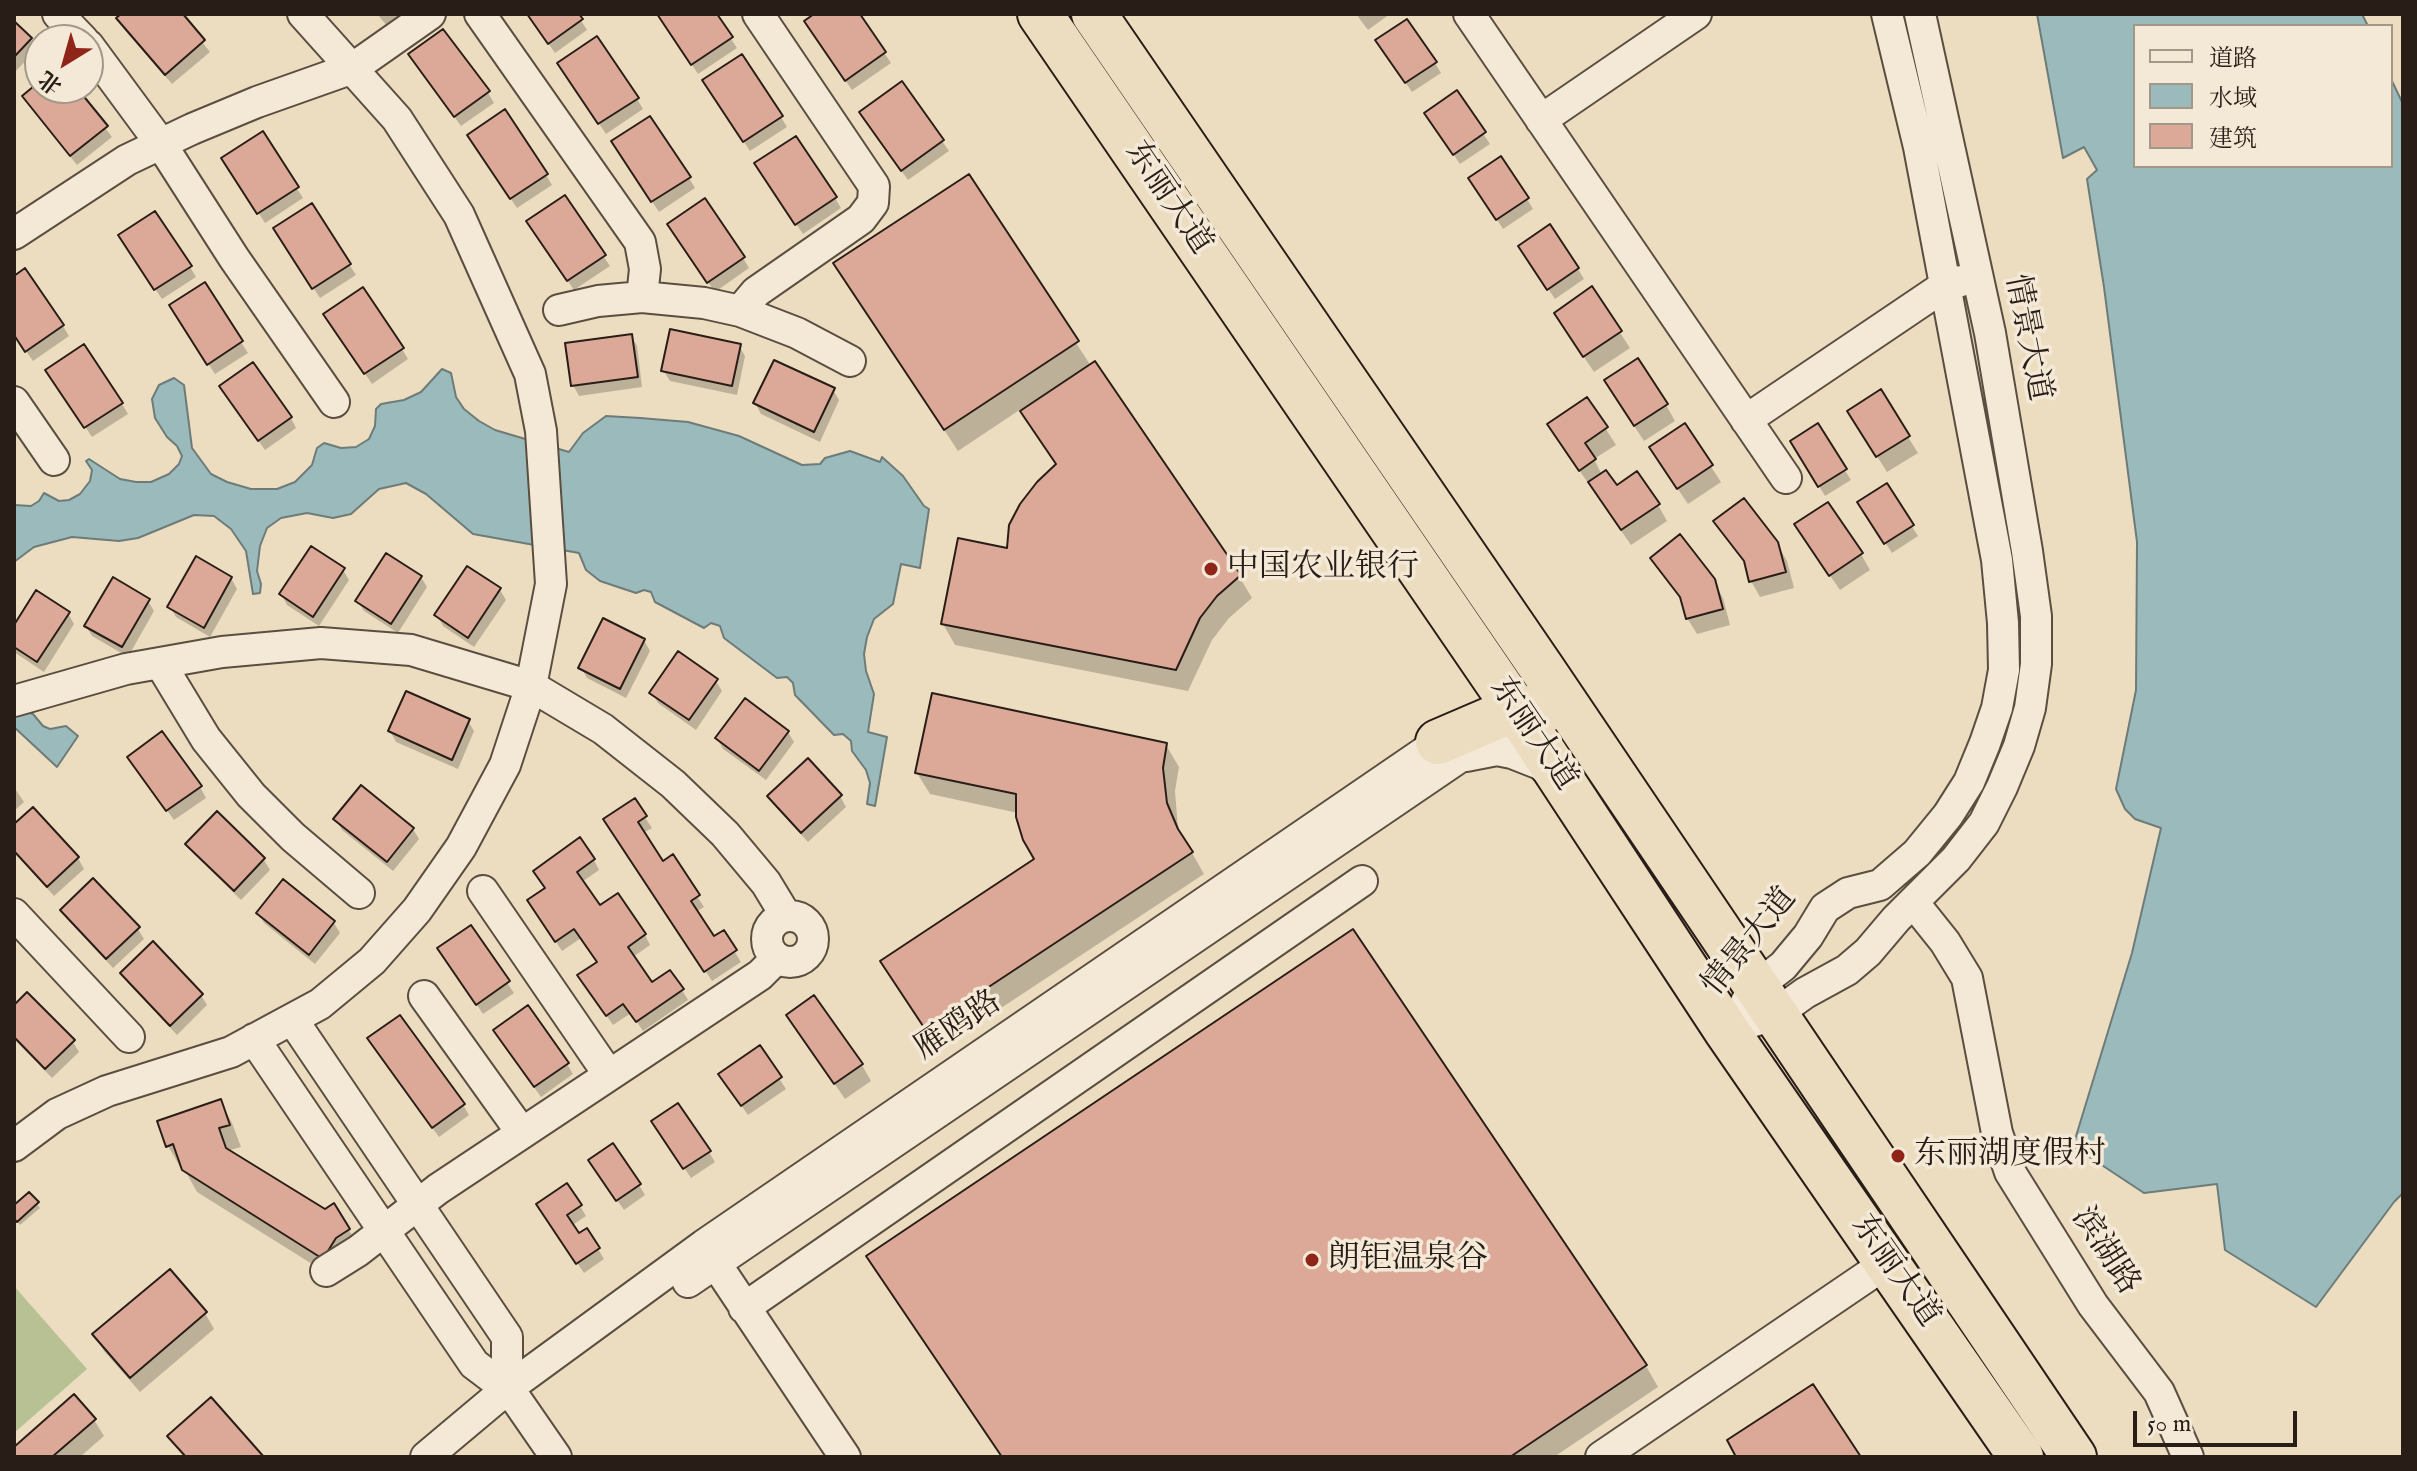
<!DOCTYPE html>
<html>
<head>
<meta charset="utf-8">
<style>
	body { margin:0 }
	#map { position:relative; width:2417px; height:1471px; overflow:hidden; background:#edddc0; font-family:"IM FELL English","Noto Serif SC",serif }
	canvas { display:block }
	.frame { position:absolute; inset:0; border:16px solid #291e17; pointer-events:none }
	.legend { position:absolute; left:2133px; top:24px; width:260px; height:144px; box-sizing:border-box; background:#f3e9d6; border:2px solid #a2988a; margin:0; padding:10px 14px; list-style:none; font-size:24px; color:#291e17 }
	.legend li { display:flex; align-items:center; gap:16px; height:40px }
	.legend b { width:40px; border:2px solid #a2988a }
	.north { position:absolute; left:24px; top:24px; width:80px; height:80px; box-sizing:border-box; background:#f3e9d6; border:2px solid #a2988a; border-radius:50%; rotate:217deg; font-size:22px; font-weight:700; line-height:32px; text-align:center; color:#291e17 }
	.north::after { content:''; display:block; margin:auto; width:28px; height:36px; background:#8f2418; clip-path:polygon(50% 0,100% 100%,50% 72%,0 100%) }
	.scale { position:absolute; left:2133px; top:1411px; width:164px; height:36px; box-sizing:border-box; border:4px solid #291e17; border-top:0; padding-left:10px; font-size:24px; line-height:28px; white-space:nowrap; color:#291e17; -webkit-text-stroke:6px #f3e9d6; paint-order:stroke }
</style>
</head>
<body>
<div id="map">
<canvas width="2417" height="1471"></canvas>
<div class="frame"></div>
<ul class="legend">
<li><b style="height:10px;background:#f3e9d6"></b>道路</li>
<li><b style="height:22px;background:#9bbabb"></b>水域</li>
<li><b style="height:22px;background:#dca897"></b>建筑</li>
</ul>
<div class="north">北</div>
<div class="scale">50 m</div>
</div>
<script>
const context = document.querySelector('canvas').getContext('2d');
context.lineJoin = 'round';
function fill(path, color) { context.fillStyle = color; context.fill(path, 'evenodd'); }
const poly = rows => new Path2D(rows.map(r => 'M' + r).join(''));
function trace(path, color, width, dash) { context.strokeStyle = color; context.lineWidth = width; context.lineCap = dash ? 'butt' : 'round'; context.setLineDash(dash || []); context.stroke(path); }
function label(font, color, halo, rows, align = 'center') {
  context.font = font + ' "IM FELL English","Noto Serif SC",serif'; context.lineWidth = 7; context.setLineDash([]); context.textBaseline = 'middle'; context.strokeStyle = halo; context.fillStyle = color; for (const [text, x, y, turn = 0] of rows) {
    context.save(); context.translate(x, y); context.rotate((+turn || 0) * Math.PI / 180); context.textAlign = isNaN(turn) ? turn : align; if (halo) context.strokeText(text, 0, 0); context.fillText(text, 0, 0); context.restore();
  }
}
const green = poly([
	[14,1286,87,1369,14,1433]
]);
const water = poly([
	[2037,14,2362,14,2368,26,2135,26,2135,166,2391,166,2391,79,2403,104,2403,1193,2394,1202,2316,1307,2225,1250,2217,1184,2144,1193,2073,1146,2132,953,2161,828,2135,819,2125,809,2116,789,2136,690,2137,542,2104,287,2087,179,2097,170,2084,147,2063,158,2037,14],
	[442,369,451,373,456,397,464,409,479,421,495,430,569,452,583,433,606,416,640,418,688,422,739,436,802,465,820,464,825,458,850,451,880,462,882,457,903,476,924,506,929,509,920,568,901,564,893,604,874,619,867,637,864,654,866,671,874,694,868,732,887,737,875,806,867,804,870,783,866,770,852,751,851,741,843,734,834,735,795,695,793,683,787,677,777,678,724,638,720,626,711,623,704,628,655,602,651,592,644,590,636,593,600,581,586,570,579,553,473,534,426,494,406,483,379,489,351,514,333,518,307,513,281,518,267,528,260,546,257,571,261,584,260,593,253,594,246,551,231,529,214,516,194,515,138,538,119,541,72,537,34,547,14,562,14,505,31,506,39,501,44,493,59,501,69,500,80,494,90,481,92,470,86,461,89,459,120,479,136,482,151,482,169,474,179,464,182,456,177,446,167,437,155,418,152,399,159,385,174,378,184,385,192,448,211,474,227,482,251,489,277,489,295,482,312,465,317,448,324,443,341,448,356,447,369,439,375,426,376,409,381,404,404,400,421,392,442,369],
	[24,711,33,714,43,726,50,729,66,726,78,736,57,767,14,727,14,714,24,711]
]);
const shadow = poly([
	[124,14,180,14,210,52,172,84,124,29,118,19],
	[377,14,404,14,388,27],
	[528,14,577,14,587,30,555,53],
	[659,14,715,14,737,48,698,74],
	[818,14,858,14,891,63,852,90,812,32],
	[1356,14,1390,14,1368,30],
	[14,23,30,39,36,50,14,73],
	[1384,51,1435,63,1441,73,1412,92],
	[417,65,488,93,494,103,461,126],
	[566,74,637,99,643,109,606,134],
	[40,84,40,88,75,88,112,137,77,165,30,106],
	[902,84,949,151,908,180,867,123],
	[710,91,781,117,787,127,750,151],
	[1456,93,1490,144,1460,164,1433,124],
	[262,134,303,198,265,223,230,169],
	[475,146,546,175,552,185,517,208],
	[620,152,689,178,695,188,659,212],
	[762,174,835,198,841,208,803,234],
	[968,177,1091,366,1239,576,1252,598,1229,618,1212,640,1188,691,955,645,943,624,1008,550,1058,466,1021,409,958,451,849,285],
	[1477,189,1527,199,1533,209,1503,229],
	[564,197,610,266,574,290,534,231],
	[311,206,356,275,320,298,281,239],
	[675,235,743,258,749,268,715,292],
	[126,246,190,267,196,277,162,299],
	[1527,257,1578,269,1584,279,1555,299],
	[14,278,63,326,69,336,33,361,14,334],
	[204,285,248,353,215,374,177,316],
	[1592,289,1630,348,1594,372,1565,329],
	[332,325,402,349,408,359,372,384],
	[631,336,637,346,642,387,579,396,573,385],
	[739,346,745,356,737,395,670,381,663,370],
	[54,380,122,404,128,414,92,437],
	[833,390,839,400,820,442,761,414,755,403],
	[228,397,291,418,296,428,265,450],
	[1615,397,1666,405,1675,421,1644,441],
	[1587,399,1616,445,1594,459,1602,475,1616,488,1658,505,1667,521,1631,545,1559,441],
	[1684,426,1721,482,1688,504,1661,464],
	[1817,426,1851,480,1825,496,1792,442],
	[1859,428,1908,437,1918,453,1887,472],
	[1886,486,1918,536,1892,553,1866,513],
	[1716,521,1777,544,1787,561,1794,588,1760,597,1751,581,1747,566],
	[1806,541,1861,554,1870,570,1840,590],
	[1652,558,1713,580,1723,598,1730,625,1697,634,1687,618,1683,603],
	[343,570,349,580,319,626,287,605,281,594],
	[421,577,427,587,398,633,364,611,358,601],
	[231,578,237,589,210,637,176,617,170,607],
	[500,590,506,600,474,647,443,626,437,615],
	[148,601,154,611,128,657,92,636,86,626],
	[68,613,74,624,44,672,14,652,14,629],
	[644,640,650,651,626,698,587,678,581,667],
	[716,681,722,691,696,730,658,703,652,693],
	[468,721,474,731,458,769,396,742,390,731],
	[788,732,794,742,766,780,723,749,717,738],
	[1166,745,1179,767,1175,791,1178,828,1204,874,939,1049,895,983,1037,860,1018,813,930,794,917,773],
	[136,767,200,787,206,798,174,820],
	[14,787,24,802,14,811],
	[770,796,840,796,846,807,808,842,776,807],
	[634,801,652,828,643,833,663,864,672,857,704,907,696,912,713,939,723,933,741,962,712,981,611,829],
	[217,814,264,860,270,870,241,900,194,854,188,844],
	[336,820,413,829,419,839,393,871,342,830],
	[14,827,78,858,84,869,54,896,14,852],
	[594,860,599,870,582,882,600,908,645,935,650,945,633,957,651,985,682,990,688,1000,643,1031,631,1013,613,1025,586,986,599,963,581,938,562,951,529,901],
	[283,882,334,923,340,933,315,964,264,923,258,913],
	[62,910,138,929,144,939,113,968,68,920],
	[470,928,514,993,483,1014,446,959],
	[122,973,201,995,207,1005,177,1035,128,983],
	[14,1007,73,1042,79,1052,52,1078,14,1039],
	[788,1016,862,1065,871,1081,845,1099],
	[501,1041,567,1064,573,1074,541,1097],
	[759,1048,786,1089,748,1115,727,1085],
	[375,1049,463,1105,469,1115,439,1137],
	[220,1101,232,1123,241,1147,230,1150,231,1153,349,1230,361,1251,336,1279,197,1192,183,1167,181,1168,168,1146,160,1122],
	[660,1132,709,1152,715,1162,691,1178],
	[597,1171,639,1185,645,1195,624,1210],
	[37,1204,40,1208,20,1225,14,1218,14,1208],
	[580,1206,586,1216,571,1226,578,1236,598,1249,604,1259,584,1273,545,1215],
	[205,1313,214,1329,140,1392,104,1351,95,1335],
	[1646,1366,1658,1387,1554,1457,1002,1457],
	[94,1420,104,1436,80,1457,14,1457,14,1450]
]);
const building = poly([
	[121,14,183,14,205,40,165,75,116,18,121,14],
	[527,14,579,14,583,19,548,44,527,14],
	[657,14,717,14,733,37,691,65,657,14],
	[814,14,860,14,886,52,845,81,804,21,814,14],
	[1407,19,1437,62,1405,83,1375,40,1407,19],
	[14,21,32,38,14,57,14,21],
	[443,29,490,91,454,117,408,54,443,29],
	[597,36,639,98,598,124,557,63,597,36],
	[742,54,783,116,743,142,702,80,742,54],
	[40,81,40,88,77,88,108,126,70,156,22,96,40,81],
	[902,81,944,140,901,171,859,112,902,81],
	[1457,90,1486,132,1453,155,1424,113,1457,90],
	[505,109,548,174,510,199,467,135,505,109],
	[650,116,691,177,651,202,611,141,650,116],
	[263,131,299,187,257,214,221,158,263,131],
	[796,136,837,197,795,225,754,163,796,136],
	[1501,156,1529,198,1496,220,1468,178,1501,156],
	[969,174,1079,341,944,430,833,263,969,174],
	[565,195,606,255,567,281,526,221,565,195],
	[705,198,745,257,707,283,667,224,705,198],
	[312,203,351,264,312,289,273,228,312,203],
	[155,211,192,266,154,290,118,235,155,211],
	[1550,224,1579,268,1547,290,1518,246,1550,224],
	[25,268,64,325,25,352,14,335,14,276,25,268],
	[205,282,243,341,207,365,169,305,205,282],
	[1592,286,1622,331,1583,357,1554,313,1592,286],
	[363,287,404,348,364,374,323,314,363,287],
	[670,329,741,344,732,386,661,371,670,329],
	[632,334,638,377,571,386,565,343,632,334],
	[84,344,123,403,84,428,45,370,84,344],
	[1638,358,1668,404,1634,426,1604,380,1638,358],
	[774,360,835,388,814,432,753,403,774,360],
	[1095,361,1241,575,1217,596,1200,618,1176,670,941,624,958,538,1007,548,1009,525,1020,504,1037,482,1056,464,1020,411,1095,361],
	[253,362,292,417,258,441,219,386,253,362],
	[1881,389,1910,436,1876,457,1847,411,1881,389],
	[1587,397,1608,427,1585,443,1596,459,1579,471,1547,424,1587,397],
	[1685,423,1713,465,1677,489,1649,447,1685,423],
	[1818,423,1847,469,1818,487,1790,441,1818,423],
	[1606,470,1617,485,1637,471,1660,504,1621,530,1588,482,1606,470],
	[1887,483,1914,525,1884,544,1857,502,1887,483],
	[1744,498,1778,542,1786,572,1749,582,1744,561,1713,521,1744,498],
	[1828,502,1863,553,1829,576,1794,524,1828,502],
	[1680,534,1715,579,1723,609,1686,619,1680,597,1650,558,1680,534],
	[311,546,345,568,313,617,279,594,311,546],
	[386,553,422,576,391,624,355,601,386,553],
	[196,556,232,577,204,628,167,607,196,556],
	[467,566,501,588,468,638,434,615,467,566],
	[113,577,150,599,122,647,84,626,113,577],
	[36,590,70,612,37,662,14,647,14,625,36,590],
	[603,618,645,639,620,689,578,668,603,618],
	[678,651,718,679,689,720,649,693,678,651],
	[406,691,470,719,452,760,388,731,406,691],
	[932,693,1167,743,1163,768,1167,803,1178,829,1193,852,925,1029,880,961,1034,859,1023,840,1016,817,1016,794,915,773,932,693],
	[745,698,789,731,759,771,715,738,745,698],
	[162,731,202,786,166,811,127,757,162,731],
	[808,758,842,795,801,833,767,796,808,758],
	[361,785,414,828,387,862,333,819,361,785],
	[635,798,647,816,638,822,663,861,673,854,700,895,691,901,714,936,724,930,737,950,704,972,603,819,635,798],
	[33,807,79,857,47,887,14,851,14,824,33,807],
	[217,811,265,858,234,891,185,844,217,811],
	[580,837,595,859,577,872,600,905,618,893,646,934,628,947,652,982,670,970,684,989,636,1022,623,1004,606,1016,577,975,597,962,574,929,555,942,527,900,545,888,533,871,580,837],
	[93,878,140,927,106,959,60,910,93,878],
	[283,879,335,921,309,955,256,913,283,879],
	[471,925,510,981,476,1005,437,948,471,925],
	[1353,929,1647,1365,1510,1457,1002,1457,866,1256,1353,929],
	[153,941,203,994,170,1026,120,973,153,941],
	[27,992,75,1040,45,1069,14,1037,14,1005,27,992],
	[814,995,863,1064,834,1084,786,1015,814,995],
	[528,1005,569,1063,534,1087,493,1030,528,1005],
	[400,1015,465,1104,432,1128,367,1038,400,1015],
	[760,1045,782,1077,741,1106,718,1074,760,1045],
	[221,1099,230,1125,219,1128,226,1148,325,1209,334,1203,350,1229,336,1238,323,1259,182,1170,173,1144,166,1147,157,1121,221,1099],
	[678,1103,711,1151,683,1169,651,1121,678,1103],
	[613,1143,641,1184,616,1201,588,1160,613,1143],
	[567,1183,582,1205,567,1215,579,1233,587,1228,600,1248,576,1264,536,1204,567,1183],
	[29,1192,39,1202,17,1222,14,1219,14,1205,29,1192],
	[170,1269,207,1312,130,1378,92,1334,170,1269],
	[1813,1384,1861,1457,1736,1457,1727,1440,1813,1384],
	[74,1394,96,1419,52,1457,14,1457,14,1447,74,1394],
	[211,1397,264,1457,186,1457,167,1436,211,1397]
]);
const minor = poly([
	[58,14,83,40],
	[480,14,640,242,645,269,642,297],
	[1469,14,1786,478],
	[88,45,161,144,234,258,334,402],
	[1541,120,1696,14],
	[14,234,127,160,192,129,257,102,353,68,430,14],
	[559,310,598,301,642,297,704,303,740,311,797,333,850,361],
	[740,311,756,292,861,219,873,203,874,186,758,14],
	[14,402,54,460],
	[1746,420,1946,285,1961,281],
	[160,663,206,739,251,795,293,837,359,893],
	[14,701,126,669,222,652,321,643,411,650,531,686,603,729,673,784,725,834,766,883,786,916],
	[1466,756,1497,750,1512,753,1540,764,1555,776],
	[483,891,609,1075],
	[1913,902,1945,942,1967,978,1997,1133,2010,1172,2093,1305,2159,1392,2188,1457],
	[14,914,129,1037],
	'767 939a23 23 0 1 1 46 0a23 23 0 1 1-46 0Z',
	[424,996,522,1133],
	[1746,1002,1757,986,1783,966,1808,936,1825,908,1848,893,1880,885,1917,853,1948,815,1969,782,1985,743,1997,708,2004,670,2003,623,1997,560,1919,147,1887,14],
	[292,1019,507,1337,507,1389],
	[1726,1030,1776,1014,1805,993,1847,970,1868,952,1896,919,1956,859,1984,823,2002,787,2019,746,2030,708,2036,664,2036,616,2027,551,1990,333,1920,14],
	[254,1039,474,1364,507,1389,518,1402,556,1457],
	[14,1146,57,1114,107,1091,231,1052,320,1004,372,961,417,910,461,847,505,765,531,686,551,584,541,431,530,374,459,215,397,119,303,14],
	[704,1246,845,1457],
	[326,1271,358,1251,438,1189,760,975,777,958],
	[688,1282,1495,733],
	[744,1308,1362,881],
	[426,1457,507,1389,704,1245,1454,732],
	[1601,1457,1888,1262]
]);
const highway = poly([
	[1040,14,1506,695,1726,1030,2021,1457],
	[1094,14,1543,670,2074,1457],
	[1438,742,1515,709,1532,708,1541,713]
]);
const markers = [
	[1211,569,8,"#8f2418"],
	[1898,1156,8,"#8f2418"],
	[1312,1260,8,"#8f2418"]
];
const streetNames = [
	["东丽大道",1167,199,56],
	["情景大道",2026,338,79],
	["东丽大道",1532,735,56],
	["情景大道",1751,943,-51],
	["雁鸥路",959,1027,-34],
	["滨湖路",2104,1252,57],
	["东丽大道",1894,1272,55]
];
const poiNames = [
	["中国农业银行",1227,569],
	["东丽湖度假村",1914,1156],
	["朗钜温泉谷",1328,1260]
];
fill(green, '#b7c193');
fill(water, '#9bbabb');
trace(water, '#6d7c79', 2);
fill(shadow, '#0003');
fill(building, '#dca897');
trace(building, '#291e17', 2);
trace(minor, '#5a4e41', 34);
trace(highway, '#291e17', 48);
trace(minor, '#f3e9d6', 30);
trace(highway, '#edddc0', 44);
for (const [x, y, r, color] of markers) { const dot = new Path2D(); dot.arc(x, y, r, 0, 2 * Math.PI); context.fillStyle = color; context.fill(dot); trace(dot, '#f3e9d6', 3); }
label('32px', '#291e17', '#f3e9d6', streetNames);
label('32px', '#291e17', '#f3e9d6', poiNames, 'left');
</script>
</body>
</html>
